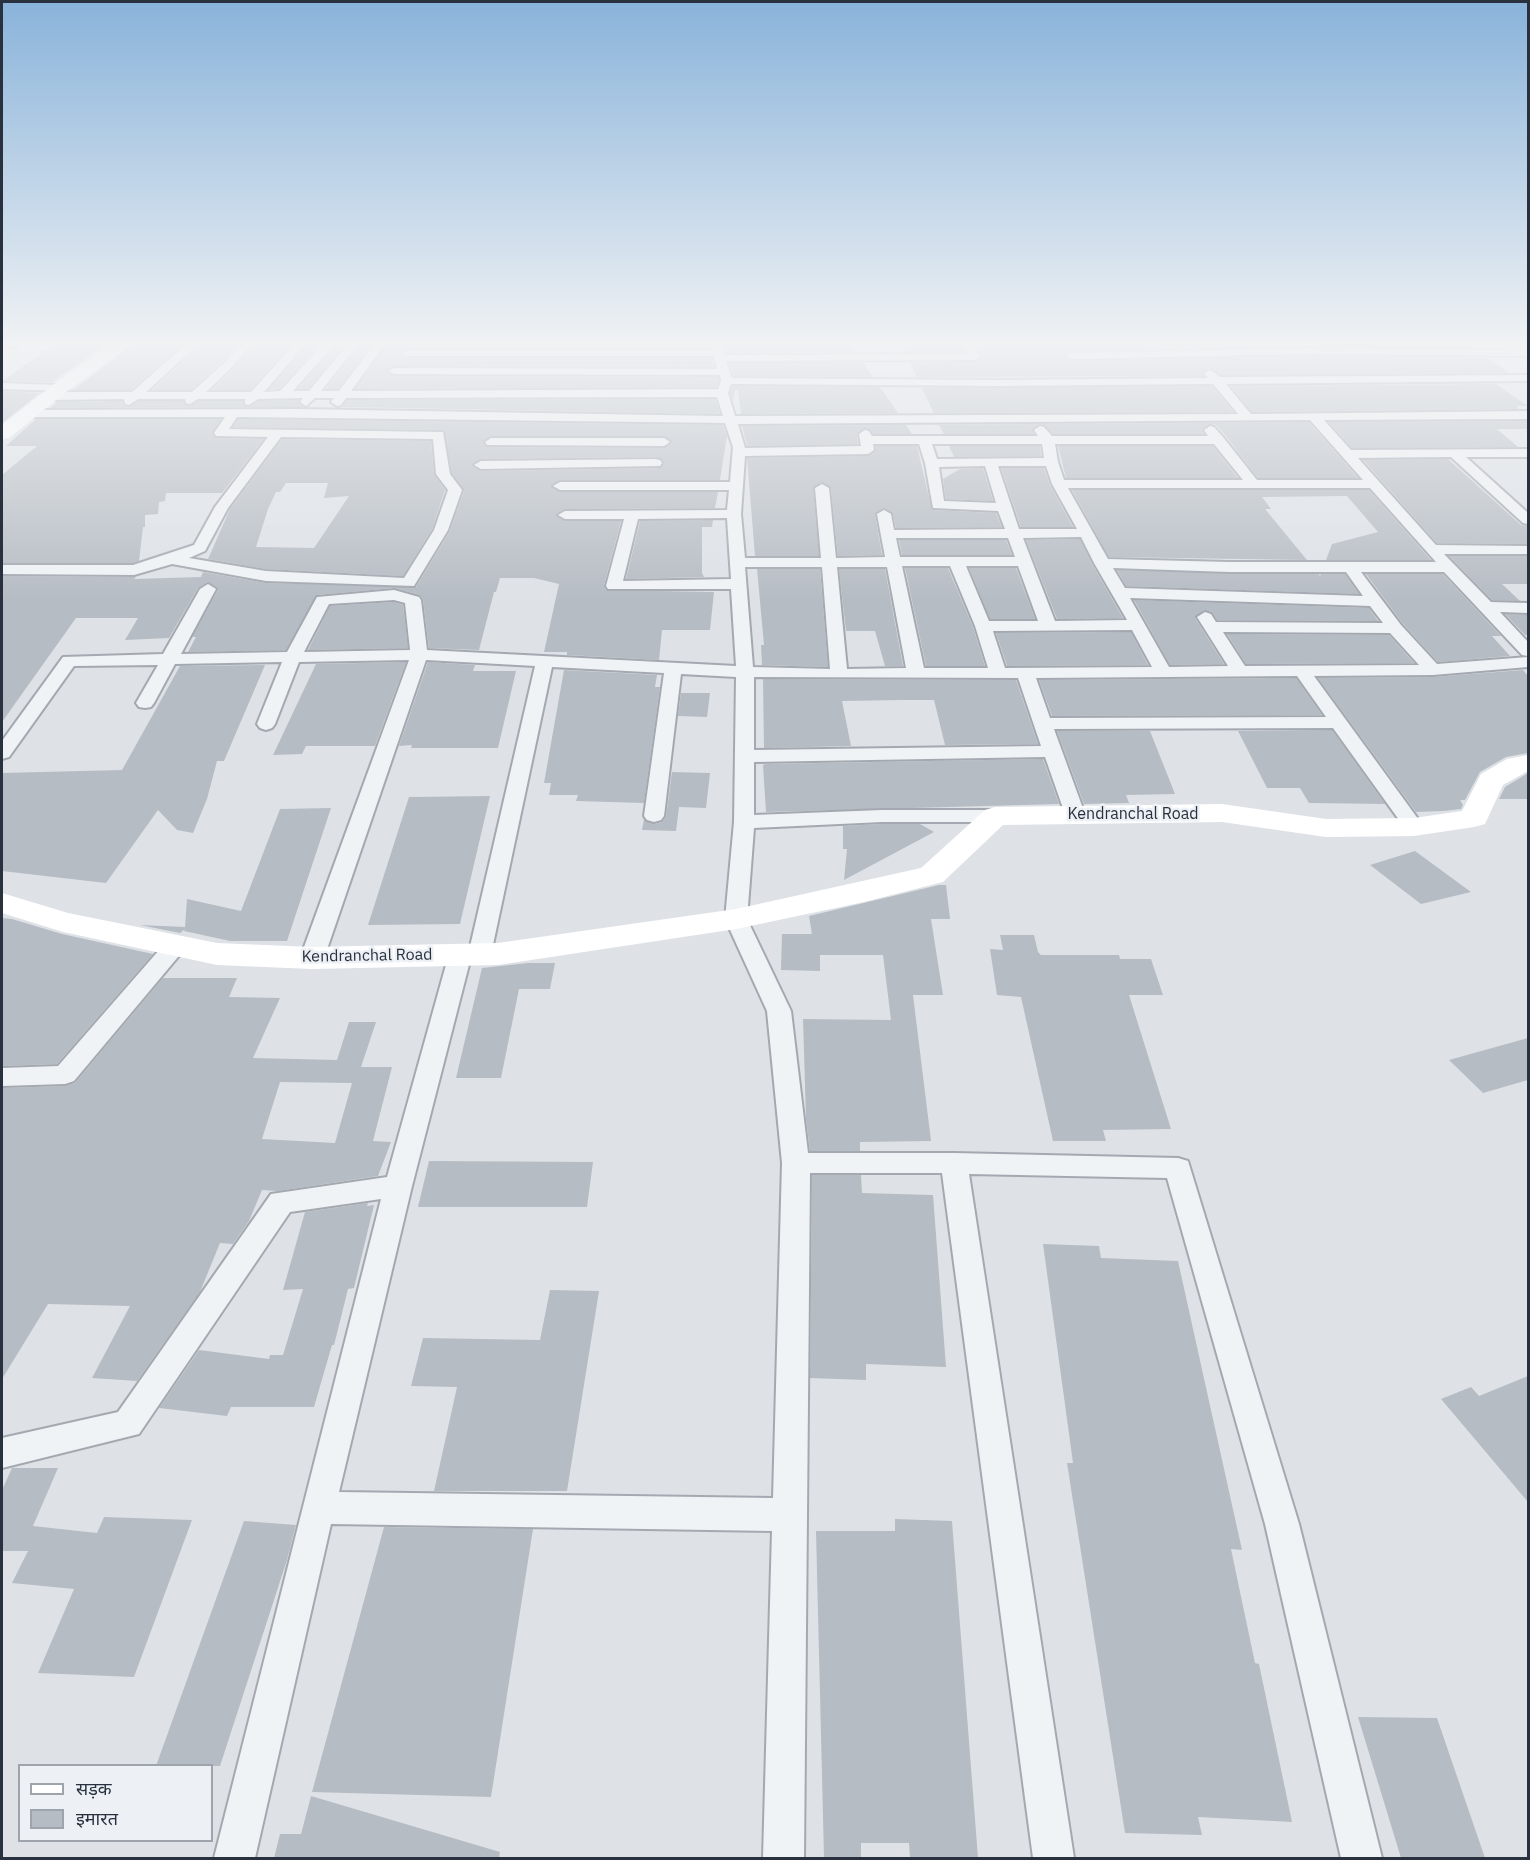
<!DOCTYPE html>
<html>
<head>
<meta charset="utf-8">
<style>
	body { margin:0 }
	#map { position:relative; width:1530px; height:1860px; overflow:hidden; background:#dee2e7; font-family:"IBM Plex Sans","Noto Sans Devanagari",sans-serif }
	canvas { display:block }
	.frame { position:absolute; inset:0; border:3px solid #28313d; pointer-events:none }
	.legend { position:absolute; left:18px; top:1764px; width:195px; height:78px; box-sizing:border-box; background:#edf1f5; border:2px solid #9ea4ab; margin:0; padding:8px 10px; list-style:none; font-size:18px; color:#28313d }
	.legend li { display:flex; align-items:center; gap:12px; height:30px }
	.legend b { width:30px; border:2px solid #9ea4ab }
</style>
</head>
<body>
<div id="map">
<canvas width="1530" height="1860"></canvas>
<div class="frame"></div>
<ul class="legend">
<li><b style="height:8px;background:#fff"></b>सड़क</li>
<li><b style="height:16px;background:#b6bcc3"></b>इमारत</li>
</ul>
</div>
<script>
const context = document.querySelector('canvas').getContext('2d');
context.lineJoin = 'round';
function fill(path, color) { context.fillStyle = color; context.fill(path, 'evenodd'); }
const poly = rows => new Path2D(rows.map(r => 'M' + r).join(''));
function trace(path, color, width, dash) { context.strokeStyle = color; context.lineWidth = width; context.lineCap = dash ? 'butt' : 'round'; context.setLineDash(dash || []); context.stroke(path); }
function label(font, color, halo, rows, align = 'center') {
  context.font = font + ' "IBM Plex Sans",sans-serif'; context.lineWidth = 5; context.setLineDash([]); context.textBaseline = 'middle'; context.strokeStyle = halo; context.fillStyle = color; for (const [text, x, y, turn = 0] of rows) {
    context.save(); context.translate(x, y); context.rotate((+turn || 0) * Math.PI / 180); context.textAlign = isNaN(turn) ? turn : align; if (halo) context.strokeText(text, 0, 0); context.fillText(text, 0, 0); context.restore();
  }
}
const building = poly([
	[60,340,113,340,52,382,3,381],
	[139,340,187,341,131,390,73,390],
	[289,340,295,340,250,390,212,390,235,367,257,341],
	[311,340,324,340,279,389,269,389],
	[340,340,348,340,308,389,298,389],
	[364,340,374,340,338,389,326,389],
	[390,340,707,341,709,348,407,348,400,354,407,358,712,358,714,367,394,366,386,372,394,376,718,377,719,381,716,387,355,389],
	[848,340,850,348,853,348,856,352,726,353,722,341],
	[926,340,958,340,963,352,906,352,902,343,927,342],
	[974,340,1059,340,1060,343,1242,340,1249,347,1072,351,1064,357,1072,361,1311,356,1488,358,1509,373,1221,375,1209,368,1202,373,1203,376,917,377,910,363,974,362,981,359,982,356],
	[1316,340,1463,340,1473,347,1322,346],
	[205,341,240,341,223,360,191,390,152,390],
	[729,363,863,363,873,377,734,376],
	[1496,384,1528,406,1516,406,1519,409,1252,412,1231,386],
	[733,386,880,387,898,413,741,414,738,390,735,390,733,401,730,393],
	[1212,386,1233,412,934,413,922,388],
	[2,391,40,393,2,423],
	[715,399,720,414,340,407,347,400],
	[298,400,299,404,303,407,250,407,259,401],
	[122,401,124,406,128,407,139,401,183,401,189,406,199,401,243,401,243,405,247,407,50,408,57,402],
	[36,419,221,419,212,433,216,438,264,439,222,493,166,493,165,501,159,502,158,514,145,515,145,527,143,527,139,561,133,563,2,563,2,475,37,446,6,446],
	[238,419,723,425,727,436,720,480,560,480,551,485,560,492,718,492,715,508,565,509,556,514,565,521,621,521,604,585,606,590,714,592,710,630,662,630,659,660,567,655,567,652,544,652,559,584,534,578,500,578,496,592,494,592,479,650,429,648,423,599,420,595,394,588,317,595,286,650,188,652,196,637,192,637,218,590,217,587,207,582,198,588,169,638,125,640,138,618,76,618,2,722,2,576,136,577,134,579,201,577,203,572,266,583,416,587,450,531,464,491,452,473,444,430,233,427],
	[491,436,664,436,672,443,664,448,487,447,483,442],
	[655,457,664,462,660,468,481,471,472,466,481,459],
	[1528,421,1528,429,1497,429,1518,447,1352,448,1329,422],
	[1309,422,1358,478,1258,478,1225,435,1216,425,1211,424,1203,428,1204,434,1053,434,1042,424],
	[1039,424,1032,430,1034,434,944,434,939,425],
	[906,425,912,434,873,434,870,429,864,428,857,434,858,444,747,446,742,426],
	[282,439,431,441,434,474,445,490,432,529,403,576,266,569,208,559,230,509],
	[286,483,328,483,324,498,349,496,314,548,256,547,268,509,276,492,280,492],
	[876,446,917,446,932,510,996,513,1002,527,896,528,893,514,883,508,875,514,882,555,838,556,831,488,821,482,813,488,819,556,755,556,747,458,868,456,875,452],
	[949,446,1040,446,1041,456,954,457],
	[1058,446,1213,446,1238,478,1066,478],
	[1448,459,1521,525,1528,526,1528,544,1437,543,1363,460],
	[983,468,993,501,946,499,943,479,960,469],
	[1001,468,1044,468,1050,485,1073,527,1021,527],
	[1072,490,1369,490,1431,560,1326,560,1332,544,1378,532,1347,496,1262,497,1271,509,1265,509,1307,560,1109,557],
	[713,520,712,527,702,527,702,573,704,577,626,579,640,521],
	[1080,539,1092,564,1123,618,1057,619,1026,540],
	[899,540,1006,540,1012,555,902,555],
	[1449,556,1528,556,1528,584,1502,584,1520,601,1492,600],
	[905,568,948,568,973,627,985,666,926,666],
	[969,568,1016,568,1035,619,990,619],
	[757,569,820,569,828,667,762,665,761,645,764,645],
	[839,569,885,569,903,666,885,666,875,631,846,631],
	[1117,570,1319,574,1320,576,1321,574,1345,574,1359,594,1126,586],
	[1366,574,1443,574,1501,636,1492,636,1510,656,1438,662,1403,624],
	[1134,600,1369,608,1378,621,1217,620,1212,612,1204,610,1195,618,1224,664,1170,665],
	[394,602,403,605,408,648,308,650,330,606],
	[1505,614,1528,615,1528,635,1525,635],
	[1131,632,1148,665,1007,666,996,633],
	[1227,634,1389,635,1414,663,1246,664],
	[406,662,375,746,306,746,302,754,273,755,316,664],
	[428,662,475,665,473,671,516,671,498,748,411,748,412,745,399,746],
	[265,665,224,761,217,761,207,799,193,833,177,830,158,810,106,883,2,871,2,773,122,770,180,666],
	[564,670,657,675,655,687,660,687,644,803,576,801,578,795,549,795,551,783,544,783],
	[1523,670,1528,676,1528,753,1506,757,1480,772,1465,800,1460,800,1463,805,1461,809,1443,811,1416,812,1318,678,1433,677],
	[1296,678,1322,715,1052,716,1039,680],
	[763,679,1016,680,1038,744,945,745,934,700,903,700,842,701,851,746,764,748],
	[681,693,710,693,707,717,678,716],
	[1332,730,1385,804,1309,803,1300,788,1267,788,1238,731],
	[1057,731,1150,731,1175,794,1126,795,1129,803,1084,804],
	[1043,759,1059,804,766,812,763,765,765,764],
	[672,772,710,773,706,808,679,807,676,831,642,830,644,819,655,824,662,822,666,817],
	[1528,773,1528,799,1499,799,1505,787],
	[490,796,460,924,368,925,409,797],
	[331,808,287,941,230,941,184,931,185,929,180,933,140,925,185,927,187,899,241,911,280,809],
	[882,824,920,824,934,832,844,880,847,849,843,849,843,826],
	[1415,851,1471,892,1421,904,1370,865],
	[939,885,946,885,950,919,931,919,943,995,913,995,931,1141,860,1142,860,1151,810,1151,806,1119,803,1019,891,1020,883,955,820,955,820,971,781,970,782,934,812,934,809,916],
	[2,918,12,919,62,934,153,954,57,1064,2,1066],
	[1000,935,1034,935,1038,952,1041,955,1119,955,1120,959,1151,959,1163,995,1129,995,1171,1129,1103,1130,1106,1141,1053,1141,1021,997,997,995,990,949,1003,950],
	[528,963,555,963,550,989,519,989,501,1078,456,1078,482,968],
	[163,978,237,978,229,997,280,998,253,1058,337,1060,349,1022,376,1022,361,1067,392,1067,373,1141,391,1142,378,1176,278,1191,262,1190,249,1221,233,1244,220,1243,200,1292,137,1381,92,1378,130,1306,48,1304,2,1379,2,1088,65,1086,75,1083],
	[280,1082,352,1083,335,1143,262,1139],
	[1528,1038,1528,1080,1483,1093,1449,1060],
	[429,1161,593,1162,587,1207,418,1207],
	[812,1175,861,1175,862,1193,933,1195,946,1367,866,1364,866,1380,810,1378],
	[368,1203,367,1206,374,1205,354,1288,348,1289,334,1345,332,1345,314,1407,231,1407,227,1416,159,1408,199,1350,269,1359,270,1355,283,1355,303,1289,283,1290,305,1212],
	[1043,1244,1099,1246,1101,1258,1178,1261,1242,1550,1231,1549,1255,1663,1259,1664,1292,1822,1198,1817,1202,1835,1125,1833,1067,1463,1073,1463],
	[550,1290,599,1291,567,1491,434,1491,457,1387,411,1386,423,1338,540,1340],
	[1528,1376,1528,1502,1441,1399,1471,1387,1479,1396],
	[12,1468,58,1468,33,1526,97,1533,104,1517,192,1520,134,1677,38,1673,74,1589,12,1583,28,1551,2,1551,2,1490],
	[895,1519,952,1521,978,1858,910,1858,909,1843,861,1843,861,1858,824,1858,816,1531,895,1531],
	[244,1521,296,1525,287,1560,220,1766,156,1766],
	[384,1527,533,1529,491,1797,312,1792],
	[1358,1717,1437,1718,1485,1858,1401,1858],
	[311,1796,500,1852,499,1858,274,1858,280,1834,301,1834]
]);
const street = poly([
	[191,340,203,340,146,392,192,392,225,362,244,340,255,340,233,366,206,392,251,392,298,340,309,340,264,392,280,391,327,340,338,340,293,391,309,391,351,340,362,340,321,391,339,391,377,340,388,340,351,391,718,389,721,381,720,375,394,374,388,371,394,368,717,369,714,356,407,356,402,353,407,350,712,350,709,340,719,340,724,355,967,354,960,340,971,340,980,357,974,360,726,361,732,378,997,380,1208,378,1204,373,1210,370,1220,377,1528,375,1528,381,1226,384,1251,414,1528,411,1528,419,1324,420,1351,450,1528,449,1528,457,1466,457,1528,513,1528,524,1523,523,1451,457,1358,458,1436,545,1528,546,1528,554,1444,554,1491,602,1528,603,1528,613,1500,612,1528,642,1528,656,1522,655,1444,572,1361,572,1401,625,1437,664,1528,657,1528,667,1433,675,1314,676,1424,827,1421,831,1407,831,1333,728,1054,729,1085,814,1082,818,1075,820,1068,818,1065,814,1045,757,754,762,754,815,882,810,995,810,1002,812,1005,816,1002,820,995,822,882,822,754,828,747,919,791,1011,808,1153,954,1153,1178,1158,1188,1161,1299,1524,1382,1858,1341,1858,1265,1524,1167,1178,969,1174,1074,1858,1033,1858,942,1173,810,1173,804,1858,763,1858,772,1531,331,1524,255,1858,214,1858,381,1199,290,1212,139,1434,2,1468,2,1438,118,1412,271,1194,387,1177,449,954,452,949,460,947,469,951,535,666,426,660,324,958,320,963,312,965,304,963,300,958,409,660,299,662,275,724,272,728,266,730,260,728,257,724,282,662,175,664,154,703,151,707,145,708,139,707,136,703,158,665,74,666,9,757,2,759,2,741,63,657,163,654,200,589,208,584,216,589,181,654,287,652,317,597,394,590,419,597,421,600,427,650,736,666,731,589,608,589,606,586,624,519,565,519,558,515,565,511,727,510,729,490,560,490,553,486,560,482,730,482,733,447,725,423,237,417,229,429,443,432,450,474,462,490,448,530,414,586,266,581,172,564,134,575,2,574,2,565,133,565,194,545,215,507,268,437,216,436,214,433,225,417,23,417,23,411,27,410,298,409,723,416,717,397,346,398,341,405,337,406,331,402,334,398,315,398,306,406,300,402,303,398,258,399,249,405,245,404,245,399,198,399,190,404,186,403,185,399,138,399,129,405,125,404,124,399,49,400,43,396,49,392,132,392,191,340],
	[731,384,997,386,1213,384,1238,414,735,416,728,393,731,384],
	[1310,420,1363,480,1257,480,1223,437,1214,427,1210,426,1204,430,1208,436,1052,436,1044,427,1040,426,1034,430,1038,436,872,436,869,431,865,430,859,434,861,446,745,448,738,424,1310,420],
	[281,437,433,439,436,474,448,490,434,530,404,578,266,571,189,558,205,551,228,508,281,437],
	[873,444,919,444,925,463,933,508,998,511,1005,529,894,530,891,514,884,510,877,514,885,557,836,558,829,488,822,484,815,488,821,558,745,558,741,514,745,456,868,454,874,450,873,444],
	[932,444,1042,444,1044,458,937,459,932,444],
	[1055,444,1214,444,1243,480,1064,480,1058,462,1055,444],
	[985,466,996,503,944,501,939,467,985,466],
	[998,466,1046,466,1052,484,1077,529,1019,529,998,466],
	[1068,488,1370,488,1436,562,1229,562,1108,559,1068,488],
	[727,518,731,579,623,581,638,519,727,518],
	[1081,537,1094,563,1127,620,1055,621,1023,538,1081,537],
	[896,538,1008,538,1015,557,900,557,896,538],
	[902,566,950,566,975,626,988,668,924,668,902,566],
	[966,566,1018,566,1038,621,989,621,966,566],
	[745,567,822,567,830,669,753,667,745,567],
	[837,567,887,567,906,668,847,669,837,567],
	[1113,568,1229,572,1346,572,1363,596,1125,588,1113,568],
	[1130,598,1370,606,1383,623,1216,622,1211,614,1205,612,1197,617,1228,666,1169,667,1130,598],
	[394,600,405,603,410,650,304,652,329,604,394,600],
	[1132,630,1152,667,1005,668,993,631,1132,630],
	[1223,632,1390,633,1419,665,1245,666,1223,632],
	[552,667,664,673,644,816,647,820,654,822,661,820,664,816,681,674,736,677,734,822,725,919,767,1011,782,1163,773,1498,339,1492,412,1186,471,957,480,961,488,959,491,954,552,667],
	[1297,676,1326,717,1050,718,1036,678,1297,676],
	[754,677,1018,678,1041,746,754,750,754,677],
	[2,341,16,341,21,344,16,347,2,347,2,341],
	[1311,348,1527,350,1528,356,1311,354,1072,359,1066,356,1072,353,1311,348],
	[2,383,60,385,66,388,60,391,2,389,2,383],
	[491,438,664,438,670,442,664,446,487,445,485,442,491,438],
	[655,459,660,460,662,463,660,466,481,469,474,465,481,461,655,459],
	[175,939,183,941,186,946,183,951,74,1081,65,1084,2,1086,2,1068,58,1066,167,941,175,939]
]);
const secondary = poly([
	[118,340,137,340,66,392,9,438,2,439,2,425,54,384,118,340],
	[1487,340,1510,340,1528,348,1528,358,1489,343,1487,340],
	[1528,755,1528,771,1503,785,1485,824,1474,827,1414,836,1326,837,1222,822,1003,825,943,882,864,902,736,929,498,965,312,969,217,965,63,932,2,913,2,893,68,913,217,943,312,947,498,943,736,909,921,868,985,810,995,807,1222,804,1326,819,1414,818,1462,811,1481,774,1507,759,1528,755]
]);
const streetNames = [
	["Kendranchal Road",1133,814],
	["Kendranchal Road",367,956,-1]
];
fill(building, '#b6bcc3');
trace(street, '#a4a9b1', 4);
fill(street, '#f0f3f5');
fill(secondary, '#fff');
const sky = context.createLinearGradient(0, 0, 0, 601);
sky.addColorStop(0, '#89b3da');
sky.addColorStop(0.57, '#f0f2f4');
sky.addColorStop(1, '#f0f2f400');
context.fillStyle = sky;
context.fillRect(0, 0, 1530, 601);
label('16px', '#28313d', '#edf1f5', streetNames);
</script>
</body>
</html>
